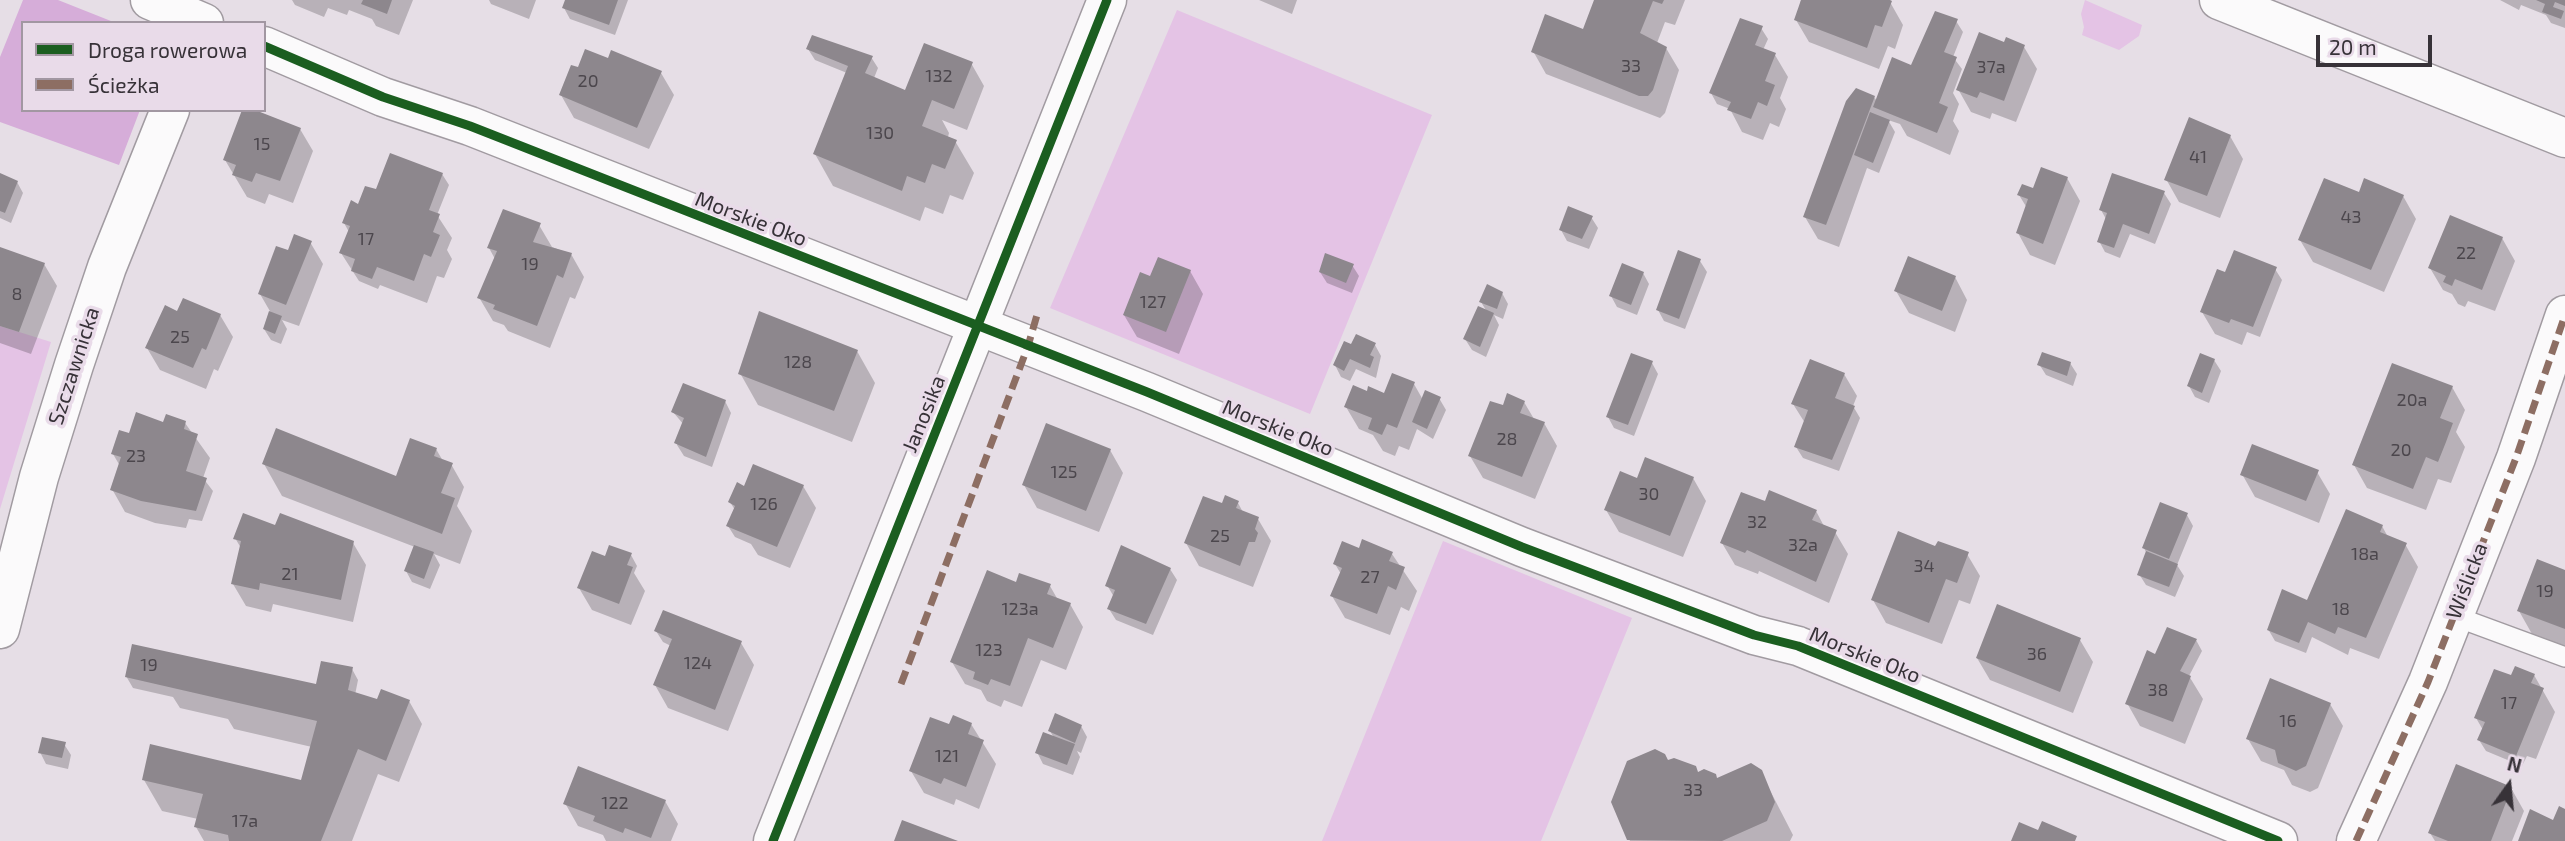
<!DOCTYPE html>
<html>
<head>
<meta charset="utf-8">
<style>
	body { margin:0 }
	#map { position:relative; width:2565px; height:841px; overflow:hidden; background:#e6dee6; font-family:"Exo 2",sans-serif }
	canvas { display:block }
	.legend { position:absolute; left:21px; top:21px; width:245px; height:91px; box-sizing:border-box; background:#e9dbe9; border:2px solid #a297a2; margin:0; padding:9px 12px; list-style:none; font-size:21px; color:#373238 }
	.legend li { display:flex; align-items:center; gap:14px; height:35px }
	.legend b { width:35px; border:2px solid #a297a2 }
	.north { position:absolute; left:2474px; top:750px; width:70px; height:70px; -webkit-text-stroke:5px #e9dbe9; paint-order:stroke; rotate:15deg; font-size:19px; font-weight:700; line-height:28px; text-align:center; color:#373238 }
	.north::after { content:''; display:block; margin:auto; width:24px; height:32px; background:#373238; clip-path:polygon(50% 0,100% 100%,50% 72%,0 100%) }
	.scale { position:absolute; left:2316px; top:35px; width:116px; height:32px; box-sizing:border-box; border:4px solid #373238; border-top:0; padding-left:9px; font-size:21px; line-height:24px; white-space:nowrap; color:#373238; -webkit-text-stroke:5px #e9dbe9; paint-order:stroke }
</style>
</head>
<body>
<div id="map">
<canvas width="2565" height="841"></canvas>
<ul class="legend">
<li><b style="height:9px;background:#1b5e20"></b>Droga rowerowa</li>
<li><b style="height:9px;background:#8d6e63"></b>Ścieżka</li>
</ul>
<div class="north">N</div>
<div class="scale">20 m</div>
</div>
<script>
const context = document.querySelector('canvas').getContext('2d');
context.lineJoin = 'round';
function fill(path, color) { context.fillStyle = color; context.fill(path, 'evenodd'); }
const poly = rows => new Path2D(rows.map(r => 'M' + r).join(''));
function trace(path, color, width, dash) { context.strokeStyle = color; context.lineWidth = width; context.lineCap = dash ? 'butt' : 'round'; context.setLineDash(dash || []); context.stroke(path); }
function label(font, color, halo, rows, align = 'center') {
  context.font = font + ' "Exo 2",sans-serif'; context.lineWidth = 7; context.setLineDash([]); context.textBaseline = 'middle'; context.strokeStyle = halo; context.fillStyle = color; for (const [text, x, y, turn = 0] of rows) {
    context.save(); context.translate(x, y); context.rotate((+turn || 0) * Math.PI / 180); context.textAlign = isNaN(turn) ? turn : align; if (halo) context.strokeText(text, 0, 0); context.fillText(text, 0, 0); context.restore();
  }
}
const green = poly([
	[2085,0,2142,25,2139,36,2119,50,2082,35,2084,27,2081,14],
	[1177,10,1432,115,1310,414,1050,308],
	[0,326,51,342,0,509],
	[1443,541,1632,618,1541,841,1322,841]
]);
const forest = poly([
	[23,0,58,0,116,23,23,23,23,110,140,110,119,165,0,122,0,57]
]);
const shadow = poly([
	[292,0,413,0,399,35,376,26,372,19,349,10,347,15,328,8,324,17,295,5],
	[489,0,536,0,529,19,491,4],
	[567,0,628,0,615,35,570,19,564,8],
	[1259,0,1297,0,1292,14],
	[1596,0,1685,0,1675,25,1665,22,1657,43,1666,48,1679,70,1665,113,1660,118,1546,74,1533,51,1584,31],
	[1801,0,1890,2,1903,25,1895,49,1888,46,1879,69,1809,42,1796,20],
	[2500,0,2565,0,2565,28,2551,23,2546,15,2521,5,2519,10],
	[1956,21,1963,32,1953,57,1962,69,1953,93,1959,104,1953,121,1959,131,1950,155,1907,136,1900,124,1888,120,1895,132,1879,173,1867,168,1839,247,1818,239,1805,217,1874,97,1877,101],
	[1761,28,1768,39,1763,50,1775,55,1788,77,1780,98,1786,109,1779,127,1770,123,1763,140,1742,132,1730,109,1717,104,1711,93],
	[2005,44,2024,47,2037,69,2016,122,1992,113,1990,119,1971,112,1958,89],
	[808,49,871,57,878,68,874,78,906,91,971,63,984,86,967,130,942,120,949,133,948,137,955,141,974,173,963,200,950,195,943,214,925,207,920,221,833,186,815,154,847,73,815,60],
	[579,70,661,73,674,95,649,149,574,118,561,95],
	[300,129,313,151,293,203,269,194,265,204,247,197,225,160],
	[2230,136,2243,159,2220,218,2179,202,2166,179],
	[442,174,449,185,437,215,452,238,447,250,452,259,444,278,437,276,427,303,380,285,378,289,359,281,341,253,349,232,344,223,359,206,381,193],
	[0,175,17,182,23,193,11,223,0,218],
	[2067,178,2080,201,2055,265,2030,255,2018,233,2027,208,2019,195],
	[2164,193,2171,204,2155,244,2130,234,2120,258,2105,252,2099,241,2106,219,2101,210],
	[2360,194,2403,196,2416,219,2384,292,2313,262,2300,240],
	[1591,217,1598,228,1589,249,1567,241,1561,230],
	[539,225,552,247,571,254,584,277,575,299,570,297,550,348,508,331,504,325,493,321,480,299,495,259,489,248],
	[2502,238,2515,261,2495,311,2468,301,2465,307,2458,304,2452,294,2443,290,2430,268],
	[310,242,323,264,299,326,282,320,287,329,281,344,271,340,264,329,271,313,260,294,289,252],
	[0,249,44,264,57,286,31,354,0,343],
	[1700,261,1707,272,1685,329,1664,321,1658,310],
	[1352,265,1359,276,1352,293,1327,283,1320,272],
	[2275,269,2282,280,2260,337,2247,332,2242,345,2215,334,2202,312,2226,274],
	[1190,271,1203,294,1179,354,1137,337,1124,315,1151,278],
	[1643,273,1649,284,1637,315,1617,307,1611,296],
	[1955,277,1967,300,1955,332,1909,313,1896,291],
	[1502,293,1508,304,1503,319,1494,315,1499,325,1486,357,1472,350,1465,339,1487,312,1481,302],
	[178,313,220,315,233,337,218,371,214,369,206,389,160,370,147,348],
	[1375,345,1381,356,1376,378,1356,369,1350,381,1341,377,1335,365,1352,346],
	[857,351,875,383,852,442,758,405,740,373],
	[2214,360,2221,371,2209,403,2195,397,2189,386],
	[1652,363,1658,374,1634,436,1614,428,1608,417],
	[2070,363,2077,374,2073,386,2046,375,2039,364],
	[1844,374,1857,396,1853,406,1860,418,1839,471,1803,458,1796,447,1805,423,1793,404],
	[1414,384,1423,400,1439,398,1446,410,1433,439,1417,429,1409,450,1399,446,1395,456,1383,451,1373,435,1359,429,1346,407,1368,394,1385,396],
	[2452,387,2465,410,2456,432,2465,447,2451,483,2438,479,2426,510,2367,488,2354,465],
	[725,401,731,413,712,467,684,456,677,445,684,425,673,412],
	[1524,402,1534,419,1544,423,1557,446,1535,499,1483,478,1470,456,1504,407],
	[185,423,210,458,203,478,213,491,202,521,189,519,186,528,155,523,125,512,112,489,120,466,113,454,130,435],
	[436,449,443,461,451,464,464,487,457,506,472,531,460,564,434,554,440,565,430,589,412,582,406,571,415,547,282,496,264,464,400,479],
	[1110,450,1123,473,1099,532,1037,508,1024,485],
	[2317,472,2330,494,2319,523,2255,497,2242,474],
	[1693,478,1706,501,1683,557,1619,532,1606,510,1638,480],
	[803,486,816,508,790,568,758,555,751,544,735,537,728,526,735,510,730,502,745,488],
	[1238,503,1244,514,1258,519,1271,541,1253,587,1199,566,1186,543,1223,505],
	[1766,503,1816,511,1825,528,1835,532,1848,554,1829,603,1759,571,1758,574,1735,565,1722,543],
	[2187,515,2193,526,2177,565,2184,576,2175,597,2146,585,2139,574,2147,554,2144,548],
	[2382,526,2388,537,2405,544,2418,567,2379,659,2350,648,2348,655,2312,637,2306,653,2275,641,2268,629,2306,601],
	[276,527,353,543,366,565,353,622,273,604,271,612,246,606,233,584,241,548,235,538],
	[1936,548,1967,554,1980,576,1970,604,1959,600,1942,644,1886,623,1873,600],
	[1360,550,1392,554,1417,591,1409,611,1401,607,1390,635,1345,618,1332,596,1341,574,1335,564],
	[631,555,637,566,634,573,645,591,631,625,592,610,579,588,606,558],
	[1170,569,1177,580,1153,635,1116,620,1109,609,1114,597,1107,585],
	[2565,572,2565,646,2532,634,2519,611],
	[1017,584,1050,586,1058,600,1070,604,1083,627,1066,670,1041,660,1022,707,1004,700,1001,707,987,701,981,690,965,684,952,662],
	[656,631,741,643,754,665,728,731,668,708,655,685,671,646,663,642],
	[2080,640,2093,662,2073,713,1990,680,1977,658],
	[2196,640,2202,651,2189,676,2203,699,2185,744,2140,726,2127,703,2156,656],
	[352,669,358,680,355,695,379,701,409,701,422,724,399,782,378,774,352,841,204,841,196,827,198,819,162,811,144,780,302,782,312,747,234,729,228,719,180,708,173,697,133,688,126,676,320,688],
	[2534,675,2555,712,2536,759,2527,756,2522,766,2486,751,2479,740,2483,730,2476,718],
	[2330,704,2343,726,2318,788,2310,792,2292,785,2284,770,2261,761,2248,739],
	[971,724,996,764,979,809,956,799,954,805,924,793,911,771,950,727],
	[1081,726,1087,737,1081,753,1077,751,1080,757,1073,775,1043,764,1037,752,1054,738,1050,731],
	[64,744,71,755,68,769,46,764,40,752],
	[1668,761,1717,780,1760,771,1793,835,1790,841,1630,841,1613,802],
	[2511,788,2524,811,2512,841,2435,841,2430,833],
	[665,801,678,824,671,841,606,841,603,835,578,826,565,803]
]);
const building = poly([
	[363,0,392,0,387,14,361,4],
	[565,0,618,0,609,25,562,8],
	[1594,0,1664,0,1662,4,1653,1,1640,33,1667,47,1653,90,1648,96,1639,96,1531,52,1545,14,1583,29],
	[1801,0,1890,0,1892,1,1882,27,1875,25,1867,48,1794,20],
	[2536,0,2565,0,2565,6,2555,2,2553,7,2564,11,2561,19,2542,12,2545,4],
	[1935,11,1958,19,1944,52,1957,57,1939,103,1948,107,1937,133,1873,107,1892,57,1911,65],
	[1740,18,1763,26,1755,45,1776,53,1765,81,1775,85,1767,106,1758,102,1751,119,1727,110,1731,102,1709,93],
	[1979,32,2004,42,2006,37,2025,45,2004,101,1980,92,1977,98,1956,90],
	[812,35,873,56,865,73,905,90,924,43,973,62,954,109,932,100,922,126,957,140,945,169,932,164,925,183,907,176,902,191,813,154,848,66,806,49],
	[585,49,608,58,611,50,662,71,637,128,559,95,571,65,578,67],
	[1856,88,1875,96,1826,225,1803,217,1846,101],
	[242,110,255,110,301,128,280,181,256,173,252,182,232,175,236,165,223,160],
	[1870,112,1890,120,1873,163,1854,155],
	[2189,117,2231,135,2207,196,2164,180],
	[390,153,443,173,429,210,440,214,433,232,440,235,431,257,424,254,414,281,377,267,372,279,351,271,355,259,339,253,350,226,342,223,351,200,358,204,365,186,376,189],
	[2041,167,2068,177,2043,244,2016,233,2028,199,2017,195,2022,184,2033,188],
	[0,173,18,181,5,213,0,211],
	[2112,173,2165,191,2149,234,2123,224,2114,248,2097,242,2107,213,2099,210],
	[2324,178,2359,192,2364,178,2404,195,2371,270,2298,240],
	[1568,206,1593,216,1582,239,1559,230],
	[503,209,541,223,533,242,572,253,563,278,557,275,537,326,493,309,495,305,477,298,497,251,487,248],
	[2450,215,2503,237,2482,290,2455,279,2452,286,2443,282,2446,276,2428,268],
	[294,234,312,241,286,305,258,294,276,246,288,250],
	[0,247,45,263,19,332,0,326],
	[1678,250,1701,259,1679,319,1656,310],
	[2234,250,2277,267,2253,327,2231,319,2229,323,2200,312,2217,269,2225,272],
	[1325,253,1354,264,1346,283,1319,272],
	[1908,256,1956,276,1942,311,1894,291],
	[1158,257,1191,270,1166,332,1123,315,1140,272,1150,276],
	[1622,263,1644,272,1631,305,1609,296],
	[1487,284,1503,292,1497,309,1479,302],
	[183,298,221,314,206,350,202,348,193,368,145,348,165,305,177,311],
	[1478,306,1494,313,1480,347,1463,339],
	[269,311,282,316,275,334,263,329],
	[759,311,858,350,834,411,738,374],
	[1356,334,1376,343,1370,355,1374,357,1370,368,1350,359,1344,371,1333,365,1344,341,1351,344],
	[2042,352,2071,362,2067,376,2037,365],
	[1631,353,1653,361,1628,425,1606,417],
	[2200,353,2215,359,2202,393,2187,386],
	[1810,359,1845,373,1835,398,1855,406,1832,460,1794,447,1808,410,1791,404],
	[2392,363,2453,386,2440,418,2453,423,2446,442,2438,462,2426,457,2413,489,2352,465],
	[1392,373,1415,382,1397,428,1387,424,1382,435,1368,429,1372,418,1344,407,1353,385,1367,391,1368,386,1384,393],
	[683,383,726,400,706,457,674,443,684,418,671,412],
	[1425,390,1441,397,1427,429,1412,422],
	[1507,393,1525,401,1520,413,1545,422,1522,477,1468,456,1490,401,1503,405],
	[136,412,163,422,166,414,186,421,184,429,198,434,186,471,207,478,196,511,141,501,110,490,121,457,111,454,119,430,129,433],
	[1046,423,1111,449,1086,511,1022,485],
	[276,428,396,476,410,438,437,448,434,456,453,463,441,493,455,498,442,534,262,464],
	[2252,444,2319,470,2306,501,2240,475],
	[1645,457,1694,477,1670,536,1604,510,1620,471,1637,478],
	[753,464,804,485,777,547,726,526,735,506,728,502,737,482,744,486],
	[1769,490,1817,510,1812,520,1837,530,1816,582,1747,550,1745,553,1720,543,1741,492,1765,501],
	[1225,495,1239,501,1236,508,1259,517,1255,529,1258,533,1255,542,1249,542,1240,566,1184,543,1203,496,1222,503],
	[2160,502,2188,513,2169,559,2142,548],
	[2346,509,2383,525,2380,532,2407,543,2366,638,2338,627,2335,634,2308,622,2299,643,2267,630,2282,589,2307,600],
	[243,513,275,525,280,513,354,541,341,600,260,583,259,590,231,584,241,541,233,539],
	[1898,531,1935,546,1938,541,1969,552,1957,583,1946,579,1929,623,1871,600],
	[1362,539,1393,552,1389,561,1405,567,1396,590,1388,586,1377,614,1330,596,1342,568,1333,564,1342,541,1359,548],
	[414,545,434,552,424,579,404,571],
	[609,545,632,553,627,565,633,567,619,604,577,588,592,551,605,556],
	[1121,545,1171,568,1146,624,1107,609,1115,590,1105,586],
	[2146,551,2178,564,2169,587,2137,575],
	[2537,559,2565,570,2565,629,2517,611],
	[987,570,1016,582,1019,573,1051,584,1047,594,1071,603,1053,648,1028,638,1010,686,991,679,988,685,973,679,975,672,950,662],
	[1997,604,2081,638,2060,692,1976,658],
	[663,610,742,641,715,710,653,685,672,639,654,631],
	[2167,627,2197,639,2180,671,2191,676,2173,722,2125,704,2147,650,2155,654],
	[132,644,316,684,321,661,353,667,348,690,377,699,381,689,410,700,386,761,358,749,321,841,229,841,228,835,194,827,203,794,142,780,150,744,301,780,317,721,125,677],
	[2515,666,2535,674,2531,683,2544,688,2516,756,2477,740,2485,722,2474,718,2494,669,2511,675],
	[2270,678,2331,703,2306,766,2296,771,2278,763,2275,750,2246,739],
	[1055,713,1082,725,1075,743,1048,731],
	[953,715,972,723,968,734,984,740,966,787,944,778,941,784,909,771,930,717,949,724],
	[1043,732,1075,744,1067,765,1035,753],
	[42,737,66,742,62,758,38,753],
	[1655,749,1665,754,1668,760,1674,758,1696,766,1698,772,1704,769,1716,774,1717,778,1751,763,1762,770,1775,802,1767,821,1722,841,1627,840,1611,802,1627,761],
	[2456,764,2512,787,2491,841,2448,841,2428,833],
	[578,766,666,800,651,838,625,828,623,833,593,821,595,816,563,804],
	[2559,806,2565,809,2565,841,2518,841,2530,809,2553,820],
	[902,820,958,841,894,841],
	[2042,821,2077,836,2075,841,2011,841,2019,822,2038,830]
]);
const service = poly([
	[2454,616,2565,657]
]);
const minor = poly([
	[150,0,204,23],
	[2219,0,2565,138],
	[264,46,383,97,470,126,1147,392,1522,547,1754,635,1798,646,2278,841],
	[0,629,39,477,74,365,107,267,170,110],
	[2356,841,2428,682,2516,458,2565,315]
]);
const tertiary = poly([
	[773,841,1107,0]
]);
const quiet = poly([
	[901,684,1028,346,1037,315],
	[2356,841,2428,682,2516,458,2565,315]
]);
const cycleway = poly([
	[264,46,383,97,470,126,1147,392,1522,547,1754,635,1798,646,2278,841],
	[773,841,1107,0]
]);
const numberNames = [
	["33",1631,66],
	["37a",1991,67],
	["132",939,76],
	["20",588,81],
	["130",880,133],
	["15",262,144],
	["41",2198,157],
	["43",2351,217],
	["17",366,239],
	["22",2466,253],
	["19",530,264],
	["8",17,294],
	["127",1153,302],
	["25",180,337],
	["128",798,362],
	["20a",2412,400],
	["28",1507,439],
	["20",2401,450],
	["23",136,456],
	["125",1064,472],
	["30",1649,494],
	["126",764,504],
	["32",1757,522],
	["25",1220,536],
	["32a",1803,545],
	["18a",2365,554],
	["34",1924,566],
	["21",290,574],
	["27",1370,577],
	["19",2545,591],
	["123a",1020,609],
	["18",2341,609],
	["123",989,650],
	["36",2037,654],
	["124",698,663],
	["19",149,665],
	["38",2158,690],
	["17",2509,703],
	["16",2288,721],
	["121",947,756],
	["33",1693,790],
	["122",615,803],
	["17a",245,821]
];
const streetNames = [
	["Morskie Oko",751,219,21],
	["Szczawnicka",74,366,-72],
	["Janosika",924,414,-68],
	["Morskie Oko",1278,428,22],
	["Wiślicka",2467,581,-69],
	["Morskie Oko",1865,655,22]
];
fill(green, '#e4c3e5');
fill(forest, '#d6add9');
fill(shadow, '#0003');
fill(building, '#8d878d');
trace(service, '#a19ba1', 22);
trace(minor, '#a19ba1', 41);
trace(tertiary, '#a19ba1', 41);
trace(service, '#fbfafb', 19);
trace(minor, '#fbfafb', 38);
trace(tertiary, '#fbfafb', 38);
trace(quiet, '#8d6e63', 7, [14, 7]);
trace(cycleway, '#1b5e20', 9);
label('18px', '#4c474d', null, numberNames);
label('21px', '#373238', '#e9dbe9', streetNames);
</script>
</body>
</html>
